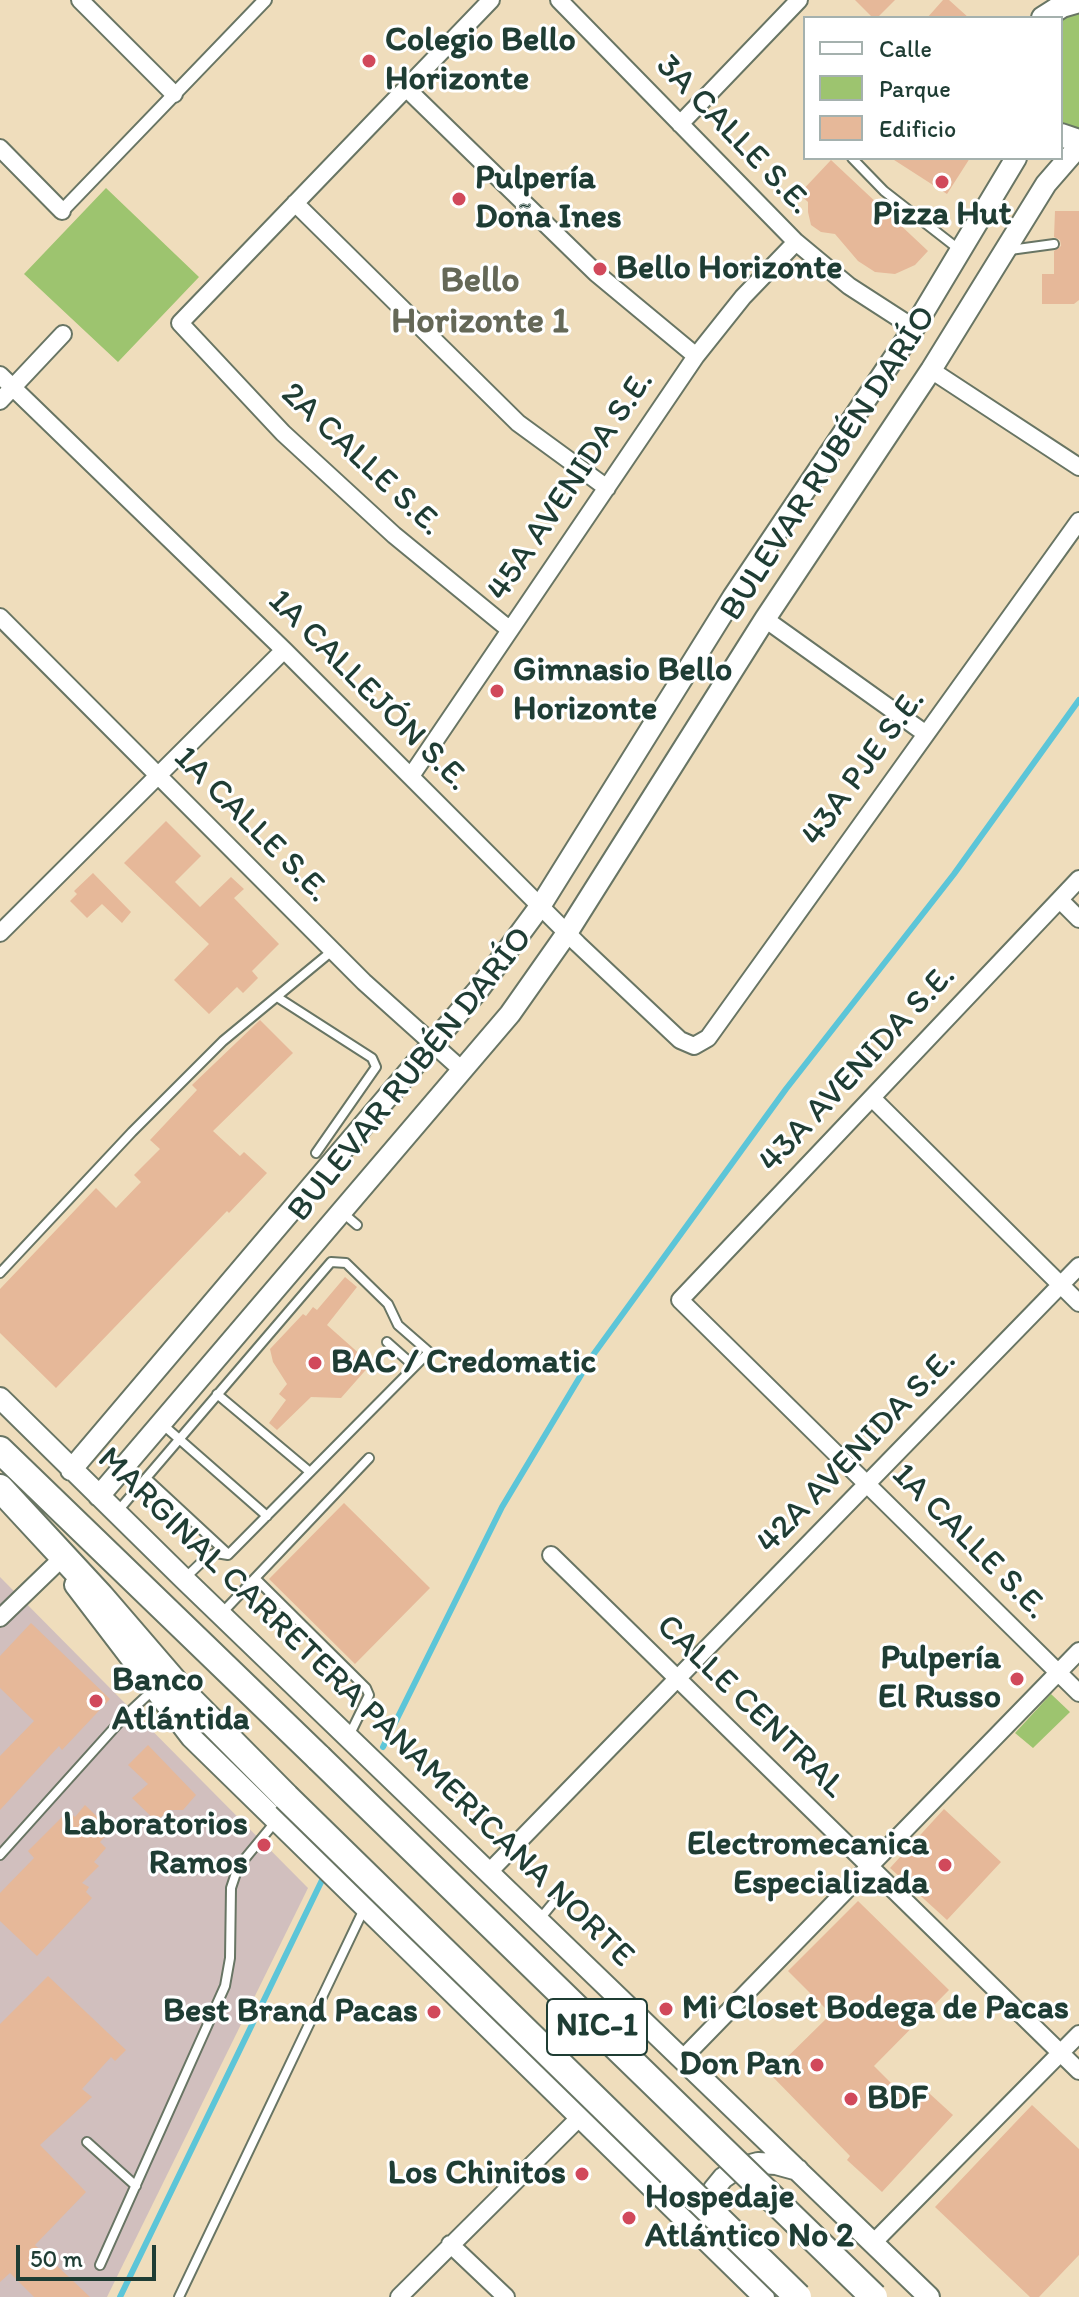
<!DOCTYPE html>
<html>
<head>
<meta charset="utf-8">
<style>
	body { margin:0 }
	#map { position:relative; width:1079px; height:2297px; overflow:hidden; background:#efddbc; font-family:Itim,sans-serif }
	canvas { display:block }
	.legend { position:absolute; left:803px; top:16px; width:260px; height:144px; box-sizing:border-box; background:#fff; border:2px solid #a5b1ae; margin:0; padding:10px 14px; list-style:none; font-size:24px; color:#1f3d34 }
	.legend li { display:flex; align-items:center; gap:16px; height:40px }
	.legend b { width:40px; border:2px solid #a5b1ae }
	.scale { position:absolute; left:16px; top:2245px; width:140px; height:36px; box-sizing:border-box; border:4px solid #1f3d34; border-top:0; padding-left:10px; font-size:24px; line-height:28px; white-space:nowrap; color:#1f3d34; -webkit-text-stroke:6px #fff; paint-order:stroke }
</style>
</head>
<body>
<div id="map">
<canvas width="1079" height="2297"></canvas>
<ul class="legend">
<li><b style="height:10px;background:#fff"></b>Calle</li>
<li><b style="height:22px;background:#9dc46f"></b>Parque</li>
<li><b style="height:22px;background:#e6b899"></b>Edificio</li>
</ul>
<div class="scale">50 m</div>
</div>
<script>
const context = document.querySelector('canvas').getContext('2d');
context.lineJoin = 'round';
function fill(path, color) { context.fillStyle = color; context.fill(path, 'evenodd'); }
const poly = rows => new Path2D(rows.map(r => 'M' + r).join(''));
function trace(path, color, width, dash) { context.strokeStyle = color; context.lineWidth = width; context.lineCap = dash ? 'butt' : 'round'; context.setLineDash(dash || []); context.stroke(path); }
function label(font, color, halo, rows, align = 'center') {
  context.font = font + ' Itim,sans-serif'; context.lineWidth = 6; context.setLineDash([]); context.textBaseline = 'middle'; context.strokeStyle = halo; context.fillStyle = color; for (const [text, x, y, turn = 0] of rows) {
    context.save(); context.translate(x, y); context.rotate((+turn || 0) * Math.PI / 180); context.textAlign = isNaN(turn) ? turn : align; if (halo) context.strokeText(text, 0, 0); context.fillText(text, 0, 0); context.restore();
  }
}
const industrial = poly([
	[0,1577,308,1888,107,2297,0,2297]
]);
const green = poly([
	[1079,9,1079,134,1061,128,1061,18],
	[106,188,199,277,118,362,24,274],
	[1051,1694,1070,1712,1033,1748,1015,1733]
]);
const stream = poly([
	[383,1747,502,1507,593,1355,786,1089,954,874,1079,700],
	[120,2297,325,1874]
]);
const building = poly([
	[855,0,895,0,877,18,873,18],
	[943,0,949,0,969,18,927,18],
	[891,158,970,158,947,194],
	[831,160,928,251,915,265,895,274,875,272,858,261,835,234,821,232,811,225,808,212,808,202,799,194],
	[1055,211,1079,211,1079,300,1074,304,1042,304,1042,274,1054,274,1054,251,1061,246,1060,240,1054,237],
	[166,821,201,856,175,882,200,907,231,877,244,889,234,898,279,944,252,971,258,978,243,993,237,987,209,1014,174,980,209,944,124,863],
	[93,873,131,912,122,923,102,904,87,918,70,901,77,894,74,891],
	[260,1020,293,1053,213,1131,240,1156,244,1152,267,1173,229,1213,227,1211,56,1388,0,1333,0,1289,96,1188,116,1208,141,1182,134,1175,160,1149,150,1140,197,1090,192,1085],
	[345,1277,357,1287,327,1325,371,1364,341,1398,311,1397,277,1430,269,1423,286,1400,279,1394,287,1384,273,1362,270,1349,303,1314,306,1316,313,1307,317,1310],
	[344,1503,430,1588,355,1664,269,1579],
	[31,1623,110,1699,62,1750,59,1746,0,1810,0,1756,34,1721,0,1688,0,1656],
	[148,1745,196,1795,183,1810,170,1810,156,1821,132,1798,148,1784,128,1765],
	[85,1805,111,1830,100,1842,106,1848,94,1862,99,1866,82,1883,89,1887,86,1892,92,1898,37,1956,0,1921,0,1893,34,1858,28,1851,68,1811,75,1817],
	[944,1809,1001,1862,947,1920,890,1868],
	[858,1901,949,1990,874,2066,905,2097,918,2083,953,2115,882,2192,847,2160,850,2156,770,2074,831,2014,788,1971],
	[48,1976,126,2050,115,2061,111,2057,82,2089,92,2097,40,2145,86,2192,35,2245,90,2297,34,2297,10,2273,0,2282,0,2024],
	[1032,2105,1079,2149,1079,2255,1039,2297,1030,2297,935,2207]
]);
const service = poly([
	[852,158,884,191,961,251],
	[1010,250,1054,244],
	[277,997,372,1058,376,1067,316,1153],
	[343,1213,357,1225],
	[0,1273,132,1132,223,1041,332,951],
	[387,1342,414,1366],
	[217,1394,310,1472],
	[162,1424,267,1516],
	[146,1478,228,1554],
	[117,1512,331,1262,346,1263,388,1304,398,1325,429,1352,228,1555,216,1553,207,1557,184,1579],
	[255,1578,366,1688,369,1695,349,1736],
	[221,1614,369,1458],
	[0,1855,124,1717,153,1690],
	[539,1920,553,1903],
	[87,2142,136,2186],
	[100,2265,225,1986,230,1958,231,1888,238,1867,276,1821],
	[179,2297,364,1909]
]);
const pedestrian = poly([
	[62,211,265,0]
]);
const minor = poly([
	[80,0,174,94],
	[491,0,180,323,283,433,394,535,510,630],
	[559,0,796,242,849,286,914,328],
	[406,88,596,273,696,356],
	[680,124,799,0],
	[0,148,62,211],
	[295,203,518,423,607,488],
	[931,370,1079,467],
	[0,375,284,650,578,944,680,1040,694,1046,708,1038,1079,521],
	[0,401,63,334],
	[0,617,364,982,462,1070],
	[765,619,926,734],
	[411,776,696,356,743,297,796,242],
	[1079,879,680,1300,1079,1693],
	[1060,900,1079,919],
	[0,933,284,650],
	[872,1098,1079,1303],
	[551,1555,1079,2071],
	[0,1618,58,1562],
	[489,1872,1079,1266],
	[683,2058,1079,1651],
	[873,2243,1079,2034],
	[450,2244,506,2297],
	[399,2297,579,2118]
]);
const tertiary = poly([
	[0,1398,184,1579,929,2297],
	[71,1470,479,989,541,905,733,597,914,328,1016,158],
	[99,1496,510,1014,567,933,765,619,931,370,1046,184,1079,146],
	[75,1585,191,1737,764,2297],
	[704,2217,705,2208,714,2189,723,2178,736,2169,758,2163,776,2164,798,2170]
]);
const secondary = poly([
	[1043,18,1062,6,1079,1],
	[1061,135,1079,141]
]);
const trunk = poly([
	[0,1450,319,1758],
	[0,1488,100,1596,187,1697,286,1797]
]);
const trunkBridge = poly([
	[319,1758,874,2297],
	[286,1797,798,2297]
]);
const markers = [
	[369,61,8,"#d1495b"],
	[942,182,8,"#d1495b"],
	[459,199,8,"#d1495b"],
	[600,269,8,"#d1495b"],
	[497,691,8,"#d1495b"],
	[315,1363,8,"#d1495b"],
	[1017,1679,8,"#d1495b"],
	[96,1701,8,"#d1495b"],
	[264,1845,8,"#d1495b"],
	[945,1865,8,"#d1495b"],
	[666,2009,8,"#d1495b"],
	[434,2012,8,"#d1495b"],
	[817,2065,8,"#d1495b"],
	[851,2099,8,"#d1495b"],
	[582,2174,8,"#d1495b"],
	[629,2218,8,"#d1495b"]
];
const shields = [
	[597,2027,100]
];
const shieldNames = [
	["NIC-1",597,2027]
];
const poiNames = [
	["Colegio Bello",385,41],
	["Horizonte",385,80],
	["Pulpería",475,179],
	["Doña Ines",475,218],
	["Pizza Hut",942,215,"center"],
	["Bello Horizonte",616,269],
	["Gimnasio Bello",513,671],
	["Horizonte",513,710],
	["BAC / Credomatic",331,1363],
	["Pulpería",1001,1659,"right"],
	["El Russo",1001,1698,"right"],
	["Banco",112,1681],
	["Atlántida",112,1720],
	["Laboratorios",248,1825,"right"],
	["Ramos",248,1864,"right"],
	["Electromecanica",929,1845,"right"],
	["Especializada",929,1884,"right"],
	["Mi Closet Bodega de Pacas",682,2009],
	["Best Brand Pacas",418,2012,"right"],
	["Don Pan",801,2065,"right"],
	["BDF",867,2099],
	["Los Chinitos",566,2174,"right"],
	["Hospedaje",645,2198],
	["Atlántico No 2",645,2237]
];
const streetNames = [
	["3A CALLE S.E.",733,135,46],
	["2A CALLE S.E.",361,460,43],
	["BULEVAR RUBÉN DARÍO",829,464,-57],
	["45A AVENIDA S.E.",571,486,-56],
	["1A CALLEJÓN S.E.",368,691,45],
	["43A PJE S.E.",864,768,-54],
	["1A CALLE S.E.",251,825,45],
	["43A AVENIDA S.E.",858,1069,-47],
	["BULEVAR RUBÉN DARÍO",411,1075,-51],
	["42A AVENIDA S.E.",857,1452,-46],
	["1A CALLE S.E.",969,1542,45],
	["CALLE CENTRAL",750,1707,44],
	["MARGINAL CARRETERA PANAMERICANA NORTE",365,1708,44]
];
const neighbourhoodNames = [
	["Bello",480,282],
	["Horizonte 1",480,323]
];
fill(industrial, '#d1bfbe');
fill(green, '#9dc46f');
trace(stream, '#5cc5d8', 6);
fill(building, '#e6b899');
trace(service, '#687564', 12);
trace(pedestrian, '#687564', 16);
trace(minor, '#687564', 20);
trace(tertiary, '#687564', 24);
trace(secondary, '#687564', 26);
trace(trunk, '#687564', 30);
trace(service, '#fff', 8);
trace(pedestrian, '#fff', 12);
trace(minor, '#fff', 16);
trace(tertiary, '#fff', 20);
trace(secondary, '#fff', 22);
trace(trunk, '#fff', 26);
trace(trunkBridge, '#687564', 30, []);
trace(trunkBridge, '#fff', 26);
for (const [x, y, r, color] of markers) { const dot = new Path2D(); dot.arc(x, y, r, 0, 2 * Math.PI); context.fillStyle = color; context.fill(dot); trace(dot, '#fff', 3); }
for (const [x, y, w] of shields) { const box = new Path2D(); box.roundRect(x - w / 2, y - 28, w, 56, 6); context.fillStyle = '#fff'; context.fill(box); trace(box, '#1f3d34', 2); }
label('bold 32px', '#1f3d34', null, shieldNames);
label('bold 34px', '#1f3d34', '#fff', poiNames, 'left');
label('34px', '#1f3d34', '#fff', streetNames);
label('bold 36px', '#656857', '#fff', neighbourhoodNames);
</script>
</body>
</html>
